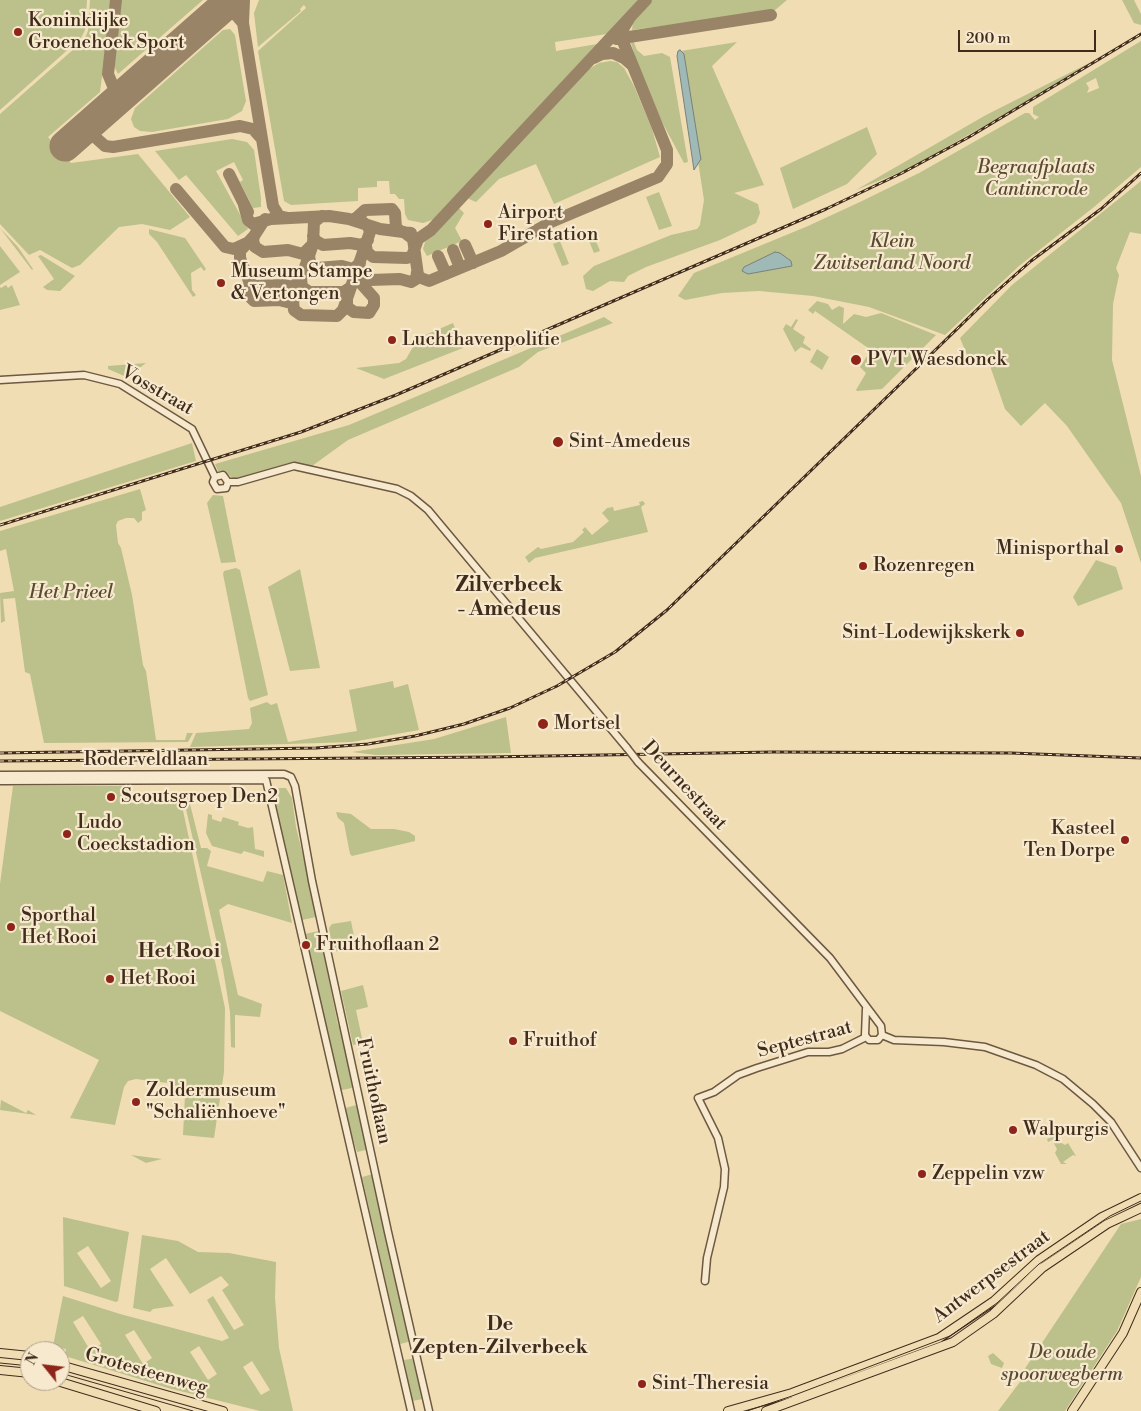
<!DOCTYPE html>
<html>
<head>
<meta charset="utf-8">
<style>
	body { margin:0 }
	#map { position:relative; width:1141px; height:1411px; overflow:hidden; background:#f1ddb3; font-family:"Libre Bodoni",serif }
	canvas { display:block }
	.north { position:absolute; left:20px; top:1341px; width:50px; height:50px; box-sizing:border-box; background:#f6e9ce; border:1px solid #ae9d87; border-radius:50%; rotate:299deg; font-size:14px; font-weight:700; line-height:20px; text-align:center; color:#412c1c }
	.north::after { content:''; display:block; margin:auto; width:18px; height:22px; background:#8f2418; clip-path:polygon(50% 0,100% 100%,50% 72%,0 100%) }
	.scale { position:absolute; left:958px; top:30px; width:138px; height:22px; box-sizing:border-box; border:2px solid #412c1c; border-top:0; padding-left:6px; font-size:15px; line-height:18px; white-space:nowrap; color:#412c1c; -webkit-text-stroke:4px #f6e9ce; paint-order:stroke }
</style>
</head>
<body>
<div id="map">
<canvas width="1141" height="1411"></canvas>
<div class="north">N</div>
<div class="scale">200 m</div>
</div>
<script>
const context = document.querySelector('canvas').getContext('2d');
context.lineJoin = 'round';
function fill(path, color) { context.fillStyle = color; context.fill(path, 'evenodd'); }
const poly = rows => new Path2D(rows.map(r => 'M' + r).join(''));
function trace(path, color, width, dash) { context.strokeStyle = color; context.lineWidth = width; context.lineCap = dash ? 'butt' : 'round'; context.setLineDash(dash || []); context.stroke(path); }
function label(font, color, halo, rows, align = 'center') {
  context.font = font + ' "Libre Bodoni",serif'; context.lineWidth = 4.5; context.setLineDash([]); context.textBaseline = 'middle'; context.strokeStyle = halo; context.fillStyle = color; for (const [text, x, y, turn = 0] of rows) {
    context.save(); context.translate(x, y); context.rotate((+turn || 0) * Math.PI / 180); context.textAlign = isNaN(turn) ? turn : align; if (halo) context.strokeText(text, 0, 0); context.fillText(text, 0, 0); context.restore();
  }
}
const green = poly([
	[0,0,87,0,85,30,81,38,0,110],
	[90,0,112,0,100,92,48,137,71,163,138,154,190,217,170,230,142,224,119,227,80,265,72,268,40,250,29,255,0,224,0,114,84,40,88,31],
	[121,0,203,0,118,74,113,64],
	[259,0,639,0,607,34,555,42,556,51,597,44,435,219,423,223,408,220,405,214,404,199,399,199,395,194,390,194,389,181,377,181,377,187,358,188,358,201,291,205,284,201,258,51,306,8,304,5,300,9,301,11,258,47,254,13],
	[652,0,787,0,774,11,632,30,633,21],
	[1122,0,1134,0,1141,14,1141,25,1134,23],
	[230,29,235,35,246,101,242,111,228,119,152,132,140,131,134,127,131,119,135,108,223,30],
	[633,40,637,50,644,56,662,53,670,57,688,162,684,163,662,122,636,60,631,43],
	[1141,41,1141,167,1094,207,1019,266,945,335,869,307,813,296,759,291,722,293,685,300,678,296,694,273,808,226,862,201,919,173,1025,113,1029,113,1035,120,1039,117,1033,114,1033,107],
	[1096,78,1099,88,1087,93,1089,88,1086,83],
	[737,42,712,66,764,185,734,193,758,204,760,213,756,223,720,240,646,267,628,276,624,282,610,281,593,291,586,289,583,276,594,266,671,235,697,229,700,225,704,200,681,51],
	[1095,60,1014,109,906,170,856,190,986,115],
	[610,61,617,62,624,68,634,86,652,129,660,157,554,204,536,164,499,179,476,202,469,199,469,195,587,70,599,63],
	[867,127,877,154,847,184,793,209,780,168],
	[232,139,247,142,254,150,261,198,261,207,253,208,240,182,243,180,234,162,216,171,248,229,238,236,186,175,179,180,155,151],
	[1141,181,1141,234,1130,232,1116,268,1119,275,1113,304,1112,360,1141,476,1141,563,1121,503,1067,426,1045,403,1021,426,1005,409,989,363,969,360,960,338,1012,285],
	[659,192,672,226,659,230,646,197],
	[456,209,459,208,464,213,455,228,462,241,427,256,423,249,425,242],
	[0,228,18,247,33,269,32,270],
	[149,229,185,238,206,269,204,271,201,267,191,273,192,290,196,295,193,297,157,242,149,234],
	[591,229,600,251,594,253,585,231],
	[560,241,569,264,562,266,553,244],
	[0,246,20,272,0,285],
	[41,255,75,276,60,291,47,290,43,287,54,279,38,256],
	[6,285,8,288,12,285,20,305,0,310,0,287,1,288],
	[817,301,828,304,832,310,839,306,844,308,843,324,854,314,866,317,881,313,936,335,882,389,857,391,856,390,866,373,860,367,871,350,815,311,813,314,808,310],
	[604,317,613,323,538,352,519,367,348,440,312,466,289,463,234,479,223,471,218,471,215,464,349,425],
	[796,319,798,320,793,329,805,337,803,343,811,349,810,351,801,347,795,352,783,329,786,324,791,327],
	[453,323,463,348,384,379,356,368,399,363,406,359,417,340,423,336],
	[817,349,829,357,822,370,810,362],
	[146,363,138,369,131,379,108,369,108,366],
	[192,443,196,461,0,521,0,507],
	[140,489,146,510,142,512,142,520,138,523,134,518,126,518,118,521,116,525,118,543,121,548,132,595,143,665,146,671,156,740,185,740,187,733,193,733,188,742,44,743,30,674,25,672,15,598,3,599,5,621,1,623,0,593,14,591,6,549,0,551,0,531],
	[213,495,223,496,236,562,221,563,207,503],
	[643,501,645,504,641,507,648,532,535,558,529,563,525,557,538,547,541,549,573,542,584,532,582,530,585,527,592,535,609,521,602,513,607,508,613,507,614,511,640,505,639,502],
	[1096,560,1116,567,1123,589,1078,606,1073,597],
	[236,568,240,570,268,695,250,701,248,698,223,574,224,571],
	[300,569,320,668,290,671,268,587],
	[393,681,394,688,408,684,419,730,352,742,190,747,196,733,249,729,252,723,250,708,267,702,271,705,277,703,288,742,357,731,349,690],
	[506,717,511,753,376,755,352,752,434,739],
	[13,786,129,786,129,803,181,801,225,1008,224,1072,214,1138,183,1135,185,1095,179,1087,168,1083,136,1079,128,1081,124,1087,115,1125,70,1118,99,1060,0,1011,0,884],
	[268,788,286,788,292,798,296,827,319,922,316,917,302,920,303,924,301,924],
	[182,792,187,792,201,848,207,848,211,851,207,866,263,882,267,871,283,875,292,923,228,904,219,910,238,995,262,1004,260,1017,235,1015,235,1048,231,1047,230,1012,223,969],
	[336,812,351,814,371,829,394,829,409,832,415,836,415,841,352,856,350,854,344,823,338,818],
	[208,814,212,815,212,819,221,822,223,817,239,822,238,825,248,828,253,827,255,849,264,851,264,857,244,851,241,854,212,846,206,833],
	[351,921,356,947,333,952,329,928,332,924],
	[319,931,338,1025,342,1029,356,1087,342,1090,340,1088,304,934],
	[363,985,368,1007,356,1010,363,1043,353,1045,341,991],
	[1,1100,26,1113,28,1110,36,1115,0,1110],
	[360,1104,368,1153,366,1150,357,1152,345,1113,345,1108],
	[1054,1136,1055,1139,1065,1145,1068,1143,1076,1156,1073,1155,1063,1162,1067,1164,1061,1164,1055,1153,1057,1149,1052,1140,1048,1142,1047,1139],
	[131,1155,162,1159,146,1163],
	[373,1174,412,1341,400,1344,362,1177],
	[63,1217,129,1232,118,1301,116,1302,64,1286],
	[88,1246,111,1281,101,1288,77,1253],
	[1141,1219,1141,1277,1117,1331,1065,1411,998,1411,1023,1378,1020,1376,1121,1224],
	[142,1235,178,1241,198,1252,229,1253,276,1262,275,1298,279,1348,293,1411,260,1411,168,1388,65,1356,66,1349,53,1346,63,1296,120,1314,222,1341,229,1338,207,1300,213,1296,234,1330,244,1325,222,1290,229,1285,221,1276,190,1294,166,1258,150,1269,174,1306,153,1309,150,1312,133,1308],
	[83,1316,101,1344,94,1349,90,1350,73,1322],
	[134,1330,152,1358,143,1364,125,1335],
	[199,1346,217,1374,208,1380,190,1352],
	[252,1361,270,1390,261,1395,243,1367],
	[993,1353,1004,1363,1002,1368,991,1364,988,1356],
	[416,1358,423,1399,412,1401,404,1360]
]);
const water = poly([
	[680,50,684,54,700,154,701,159,694,170,677,56,678,51,680,50],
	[775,252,780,253,791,261,792,266,748,274,742,271,744,267,775,252]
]);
const taxiway = poly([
	[116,0,108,74,113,86,117,88,126,89,133,84],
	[244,0,243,23,273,206,279,216,288,218],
	[214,15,229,11,237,16,243,23],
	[616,39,771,15],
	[594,58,602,54,613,53,624,58,632,65],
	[97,117,94,126,95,137,105,146,113,147,240,126,253,129,262,139],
	[229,174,248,212],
	[176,189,225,247,234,249,247,243],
	[244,205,248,220,253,224,271,219,329,216,349,219,380,229,411,233],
	[322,216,314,222,313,244,293,302,294,310,301,315,337,316,343,310,370,232,368,226,361,221,360,216],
	[265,219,254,236,240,251,240,258,249,281,251,298,254,301,279,300,287,302,295,296],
	[354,220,365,210,392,209,395,213,396,228,402,232],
	[404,232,413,239,418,275,421,278,429,281,501,251,551,222,658,177,667,164,667,150,624,44,623,29,629,19],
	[254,236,253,241,255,247,263,252,288,250,303,254,313,244],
	[313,236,316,241,323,245,350,243,362,245,368,240],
	[465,245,473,263],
	[366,246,367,252,373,257,407,258,412,256,418,239,431,230,646,0],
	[453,250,460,268],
	[309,255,310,263,317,268,342,266,353,269,360,263],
	[438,256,446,274],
	[359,268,362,275,370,280,400,279,411,282,416,279,417,272],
	[301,279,302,287,309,292,344,292,351,287],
	[249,281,254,286,285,285,293,287,301,279],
	[347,300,347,307,354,312,369,313,374,305,374,298,357,279,357,271]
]);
const runway = poly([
	[65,146,231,0]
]);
const tertiary = poly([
	[0,380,84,375,120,384,192,429,215,477],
	[215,477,213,482,217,489,226,488,228,482],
	[215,477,223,475,228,482],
	[228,482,238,482,294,466,397,489,411,496,428,510,627,748],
	[638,762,830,958,881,1026,882,1035,878,1040,869,1040,865,1035,866,1009],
	[0,775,284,774,291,777,295,786,312,881,388,1232,429,1411],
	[0,781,266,780,411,1411],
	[882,1035,894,1040,944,1042,985,1047,1036,1065,1063,1079,1093,1104,1111,1122,1141,1168],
	[705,1281,707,1258,724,1187,725,1169,718,1138,698,1098,714,1092,738,1075,757,1068,808,1052,829,1052,842,1049,866,1037]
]);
const primary = poly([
	[0,1353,30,1356],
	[60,1365,223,1411],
	[0,1370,30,1373],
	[57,1381,156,1411],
	[728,1411,792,1393,939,1338,994,1301,1039,1260,1102,1217,1141,1198],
	[766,1411,953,1342,993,1314,1042,1268,1107,1224,1141,1208],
	[1072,1411,1123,1333,1141,1292]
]);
const tram = poly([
	[0,1363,30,1366],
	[60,1373,193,1411],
	[747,1411,792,1396,950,1336,997,1303,1039,1264,1110,1216,1141,1201]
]);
const rail = poly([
	[0,525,301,432,396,395,826,209,902,173,969,137,1141,34],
	[0,753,316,748,368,744,415,736,464,724,510,708,557,686,615,652,667,610,988,299,1031,261,1101,209,1141,173],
	[0,761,489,757,773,752,1011,753,1141,758]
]);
const tertiaryBridge = poly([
	[627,748,638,762]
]);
const markers = [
	[18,32,5,"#8f2418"],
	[488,224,5,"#8f2418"],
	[221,283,5,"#8f2418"],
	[392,340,5,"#8f2418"],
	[856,360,6,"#8f2418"],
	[558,442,6,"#8f2418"],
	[1119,549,5,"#8f2418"],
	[863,566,5,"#8f2418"],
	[1020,633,5,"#8f2418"],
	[543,724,6,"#8f2418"],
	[111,797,5,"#8f2418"],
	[67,834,5,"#8f2418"],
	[1125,840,5,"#8f2418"],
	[11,927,5,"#8f2418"],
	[306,945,5,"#8f2418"],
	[110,979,5,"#8f2418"],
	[513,1041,5,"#8f2418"],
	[136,1102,5,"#8f2418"],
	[1013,1130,5,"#8f2418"],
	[922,1174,5,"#8f2418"],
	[642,1384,5,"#8f2418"]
];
const poiNames = [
	["Koninklijke",28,21],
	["Groenehoek Sport",28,43],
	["Airport",498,213],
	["Fire station",498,235],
	["Museum Stampe",231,272],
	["& Vertongen",231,294],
	["Luchthavenpolitie",402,340],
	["PVT Waesdonck",867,360],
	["Sint-Amedeus",569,442],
	["Minisporthal",1109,549,"right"],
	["Rozenregen",873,566],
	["Sint-Lodewijkskerk",1010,633,"right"],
	["Mortsel",554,724],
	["Scoutsgroep Den2",121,797],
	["Ludo",77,823],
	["Coeckstadion",77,845],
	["Kasteel",1115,829,"right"],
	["Ten Dorpe",1115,851,"right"],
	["Sporthal",21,916],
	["Het Rooi",21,938],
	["Fruithoflaan 2",316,945],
	["Het Rooi",120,979],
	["Fruithof",523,1041],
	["Zoldermuseum",146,1091],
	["\"Schaliënhoeve\"",146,1113],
	["Walpurgis",1023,1130],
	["Zeppelin vzw",932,1174],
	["Sint-Theresia",652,1384]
];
const parkNames = [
	["Begraafplaats",1036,168],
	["Cantincrode",1036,190],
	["Klein",892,242],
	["Zwitserland Noord",892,264],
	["Het Prieel",71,593],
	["De oude",1062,1353],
	["spoorwegberm",1062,1375]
];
const streetNames = [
	["Vosstraat",157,391,30],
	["Roderveldlaan",146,760],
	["Deurnestraat",684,786,47],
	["Septestraat",805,1040,-15],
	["Fruithoflaan",373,1091,78],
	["Antwerpsestraat",992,1277,-37],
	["Grotesteenweg",146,1372,16]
];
const neighbourhoodNames = [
	["Het Rooi",179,952],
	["De",500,1325],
	["Zepten-Zilverbeek",500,1348]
];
const quarterNames = [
	["Zilverbeek",509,586],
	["- Amedeus",509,610]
];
fill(green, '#bcc08b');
fill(water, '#9fb9b7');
trace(water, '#798179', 1);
trace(taxiway, '#998468', 12);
trace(runway, '#998468', 31);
trace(tertiary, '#6d5842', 9);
trace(primary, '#412c1c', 10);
trace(tertiary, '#f6e9ce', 6);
trace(primary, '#f1ddb3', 8);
trace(tram, '#412c1c', 1);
trace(rail, '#412c1c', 3);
trace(rail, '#f6e9ce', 1, [4]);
trace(tertiaryBridge, '#6d5842', 9, []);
trace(tertiaryBridge, '#f6e9ce', 6);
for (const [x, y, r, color] of markers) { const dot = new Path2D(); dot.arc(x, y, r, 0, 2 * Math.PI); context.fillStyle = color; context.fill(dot); trace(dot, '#f6e9ce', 2); }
label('19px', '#412c1c', '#f6e9ce', poiNames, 'left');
label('italic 19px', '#5a4a32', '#f6e9ce', parkNames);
label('19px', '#412c1c', '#f6e9ce', streetNames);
label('bold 20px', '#412c1c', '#f6e9ce', neighbourhoodNames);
label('bold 21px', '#412c1c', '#f6e9ce', quarterNames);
</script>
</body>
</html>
